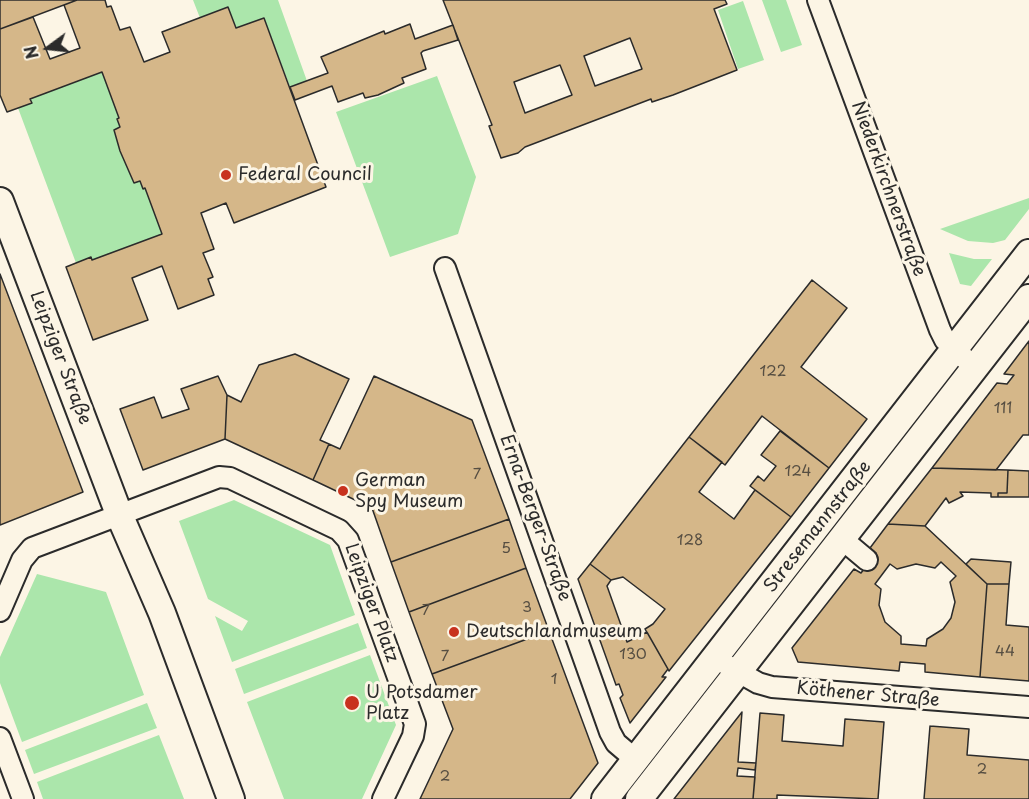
<!DOCTYPE html>
<html>
<head>
<meta charset="utf-8">
<style>
	body { margin:0 }
	#map { position:relative; width:1029px; height:799px; overflow:hidden; background:#fcf5e5; font-family:"Playpen Sans",sans-serif }
	canvas { display:block }
	.north { position:absolute; left:18px; top:18px; width:60px; height:60px; -webkit-text-stroke:4px #fcf5e5; paint-order:stroke; rotate:255deg; font-size:16px; font-weight:700; line-height:24px; text-align:center; color:#2b2b2b }
	.north::after { content:''; display:block; margin:auto; width:21px; height:27px; background:#2b2b2b; clip-path:polygon(50% 0,100% 100%,50% 72%,0 100%) }
</style>
</head>
<body>
<div id="map">
<canvas width="1029" height="799"></canvas>
<div class="north">N</div>
</div>
<script>
const context = document.querySelector('canvas').getContext('2d');
context.lineJoin = 'round';
function fill(path, color) { context.fillStyle = color; context.fill(path, 'evenodd'); }
const poly = rows => new Path2D(rows.map(r => 'M' + r).join(''));
function trace(path, color, width, dash) { context.strokeStyle = color; context.lineWidth = width; context.lineCap = dash ? 'butt' : 'round'; context.setLineDash(dash || []); context.stroke(path); }
function label(font, color, halo, rows, align = 'center') {
  context.font = font + ' "Playpen Sans",sans-serif'; context.lineWidth = 6; context.setLineDash([]); context.textBaseline = 'middle'; context.strokeStyle = halo; context.fillStyle = color; for (const [text, x, y, turn = 0] of rows) {
    context.save(); context.translate(x, y); context.rotate((+turn || 0) * Math.PI / 180); context.textAlign = isNaN(turn) ? turn : align; if (halo) context.strokeText(text, 0, 0); context.fillText(text, 0, 0); context.restore();
  }
}
const green = poly([
	[193,0,278,0,307,81,290,87,264,18,236,28,200,18],
	[762,0,786,0,802,45,781,52],
	[743,1,764,60,738,69,718,10],
	[102,72,119,118,120,151,134,183,140,181,143,188,145,188,162,234,92,260,76,263,18,108,31,103,30,99],
	[437,76,476,177,458,234,390,257,336,112],
	[1029,198,1029,209,1005,240,993,243,968,241,940,229],
	[949,253,974,259,992,259,971,286,960,284],
	[234,500,330,545,355,615,232,662,215,616,242,631,248,621,208,599,179,521],
	[37,574,106,592,144,695,22,742,0,683,0,657],
	[358,623,367,648,244,694,235,669],
	[370,655,396,725,362,799,284,799,247,702],
	[147,703,157,728,34,774,25,750],
	[159,735,184,799,43,799,37,782]
]);
const building = poly([
	[0,0,77,0,0,29,0,0],
	[77,0,105,0,107,7,111,6,120,30,130,27,144,62,170,52,162,32,228,7,236,28,264,18,326,187,234,223,226,203,201,213,214,249,203,253,213,277,208,279,214,295,178,309,162,266,132,278,148,320,93,340,66,267,91,257,92,260,162,234,145,188,143,189,140,181,134,183,120,151,114,130,120,127,117,119,119,118,102,72,30,99,32,103,7,112,0,95,0,29,33,17,50,59,80,48,64,5,77,0],
	[443,0,725,0,727,4,714,9,737,70,673,95,652,102,651,99,525,147,518,153,501,158,489,126,492,125,443,0],
	[630,38,642,69,595,86,584,56,630,38],
	[560,65,572,95,525,113,514,82,560,65],
	[410,24,415,39,453,25,458,40,423,51,421,53,426,69,402,78,404,83,378,95,365,98,363,93,338,102,332,86,295,100,290,87,328,73,321,57,384,31,385,34,410,24],
	[0,274,83,492,0,525,0,274],
	[812,280,847,308,801,367,867,419,829,468,762,416,725,465,689,437,812,280],
	[1029,341,1029,435,1023,435,996,470,932,468,997,383,1007,384,1014,375,1004,374,1029,341],
	[295,354,349,379,320,440,329,444,313,480,225,439,227,395,241,402,259,365,295,354],
	[218,376,227,395,225,439,143,470,120,409,154,397,162,418,189,409,181,389,218,376],
	[374,376,472,420,509,519,391,562,372,508,313,480,329,444,340,449,374,376],
	[780,431,829,468,791,517,750,486,758,476,764,481,776,466,761,455,780,431],
	[689,437,722,462,699,492,734,519,755,490,791,517,669,671,645,629,653,624,665,609,623,577,611,580,590,564,689,437],
	[932,468,1008,470,1007,493,998,493,998,497,991,497,991,493,960,492,963,496,949,503,946,498,925,526,888,524,932,468],
	[1008,470,1029,471,1029,497,998,497,998,493,1007,493,1008,470],
	[509,519,526,568,409,612,391,562,509,519],
	[888,524,925,526,987,584,980,677,925,672,925,664,900,662,899,671,798,662,792,648,854,569,861,573,876,553,870,548,888,524],
	[941,562,956,576,950,582,955,602,951,618,943,629,927,639,926,646,901,644,901,636,885,622,879,605,881,589,875,584,890,564,897,569,916,564,935,568,941,562],
	[971,559,1011,562,1009,584,987,584,966,564,971,559],
	[590,564,611,580,607,586,627,642,647,632,668,669,662,677,666,677,630,723,620,698,623,695,619,684,616,685,578,579,590,564],
	[526,568,549,631,432,674,409,612,526,568],
	[987,584,1009,584,1006,625,1029,627,1029,681,980,677,987,584],
	[549,631,598,763,570,799,420,799,453,729,432,674,549,631],
	[742,712,738,762,756,763,755,770,738,768,737,776,755,777,753,799,674,799,742,712],
	[760,713,784,715,782,741,843,746,845,719,884,722,878,799,777,795,777,799,753,799,760,713],
	[930,726,969,729,967,755,1029,760,1029,799,924,799,930,726]
]);
const minor = poly([
	[818,0,940,330,945,340,975,368],
	[445,268,610,732,616,743,636,760],
	[842,539,867,560],
	[0,611,22,560,32,548,219,477,230,478,339,530,348,540,415,724,413,736,383,799],
	[728,666,758,683,772,687,1029,707],
	[0,738,23,799]
]);
const major = poly([
	[0,201,119,514,162,613,231,799],
	[605,799,1029,253],
	[639,799,1029,298]
]);
const markers = [
	[226,175,6,"#c8321e"],
	[343,491,6,"#c8321e"],
	[454,632,6,"#c8321e"],
	[352,703,8,"#c8321e"]
];
const numberNames = [
	["122",773,372],
	["111",1003,409],
	["124",798,472],
	["7",477,475],
	["128",690,541],
	["5",506,549],
	["3",527,608],
	["7",426,611],
	["44",1005,652],
	["130",633,655],
	["7",445,657],
	["1",554,680],
	["2",982,770],
	["2",445,777]
];
const poiNames = [
	["Federal Council",238,175],
	["German",355,481],
	["Spy Museum",355,502],
	["Deutschlandmuseum",466,632],
	["U Potsdamer",366,693],
	["Platz",366,714]
];
const streetNames = [
	["Niederkirchnerstraße",888,189,70],
	["Leipziger Straße",60,358,69],
	["Erna-Berger-Straße",535,518,70],
	["Stresemannstraße",818,527,-52],
	["Leipziger Platz",371,603,70],
	["Köthener Straße",868,695,5]
];
fill(green, '#abe6ab');
fill(building, '#d5b789');
trace(building, '#2b2b2b', 1.5);
trace(minor, '#2b2b2b', 24);
trace(major, '#2b2b2b', 30);
trace(minor, '#fcf5e5', 20);
trace(major, '#fcf5e5', 26);
for (const [x, y, r, color] of markers) { const dot = new Path2D(); dot.arc(x, y, r, 0, 2 * Math.PI); context.fillStyle = color; context.fill(dot); trace(dot, '#fcf5e5', 2); }
label('15px', '#564e42', null, numberNames);
label('18px', '#2b2b2b', '#fcf5e5', poiNames, 'left');
label('18px', '#2b2b2b', '#fcf5e5', streetNames);
</script>
</body>
</html>
